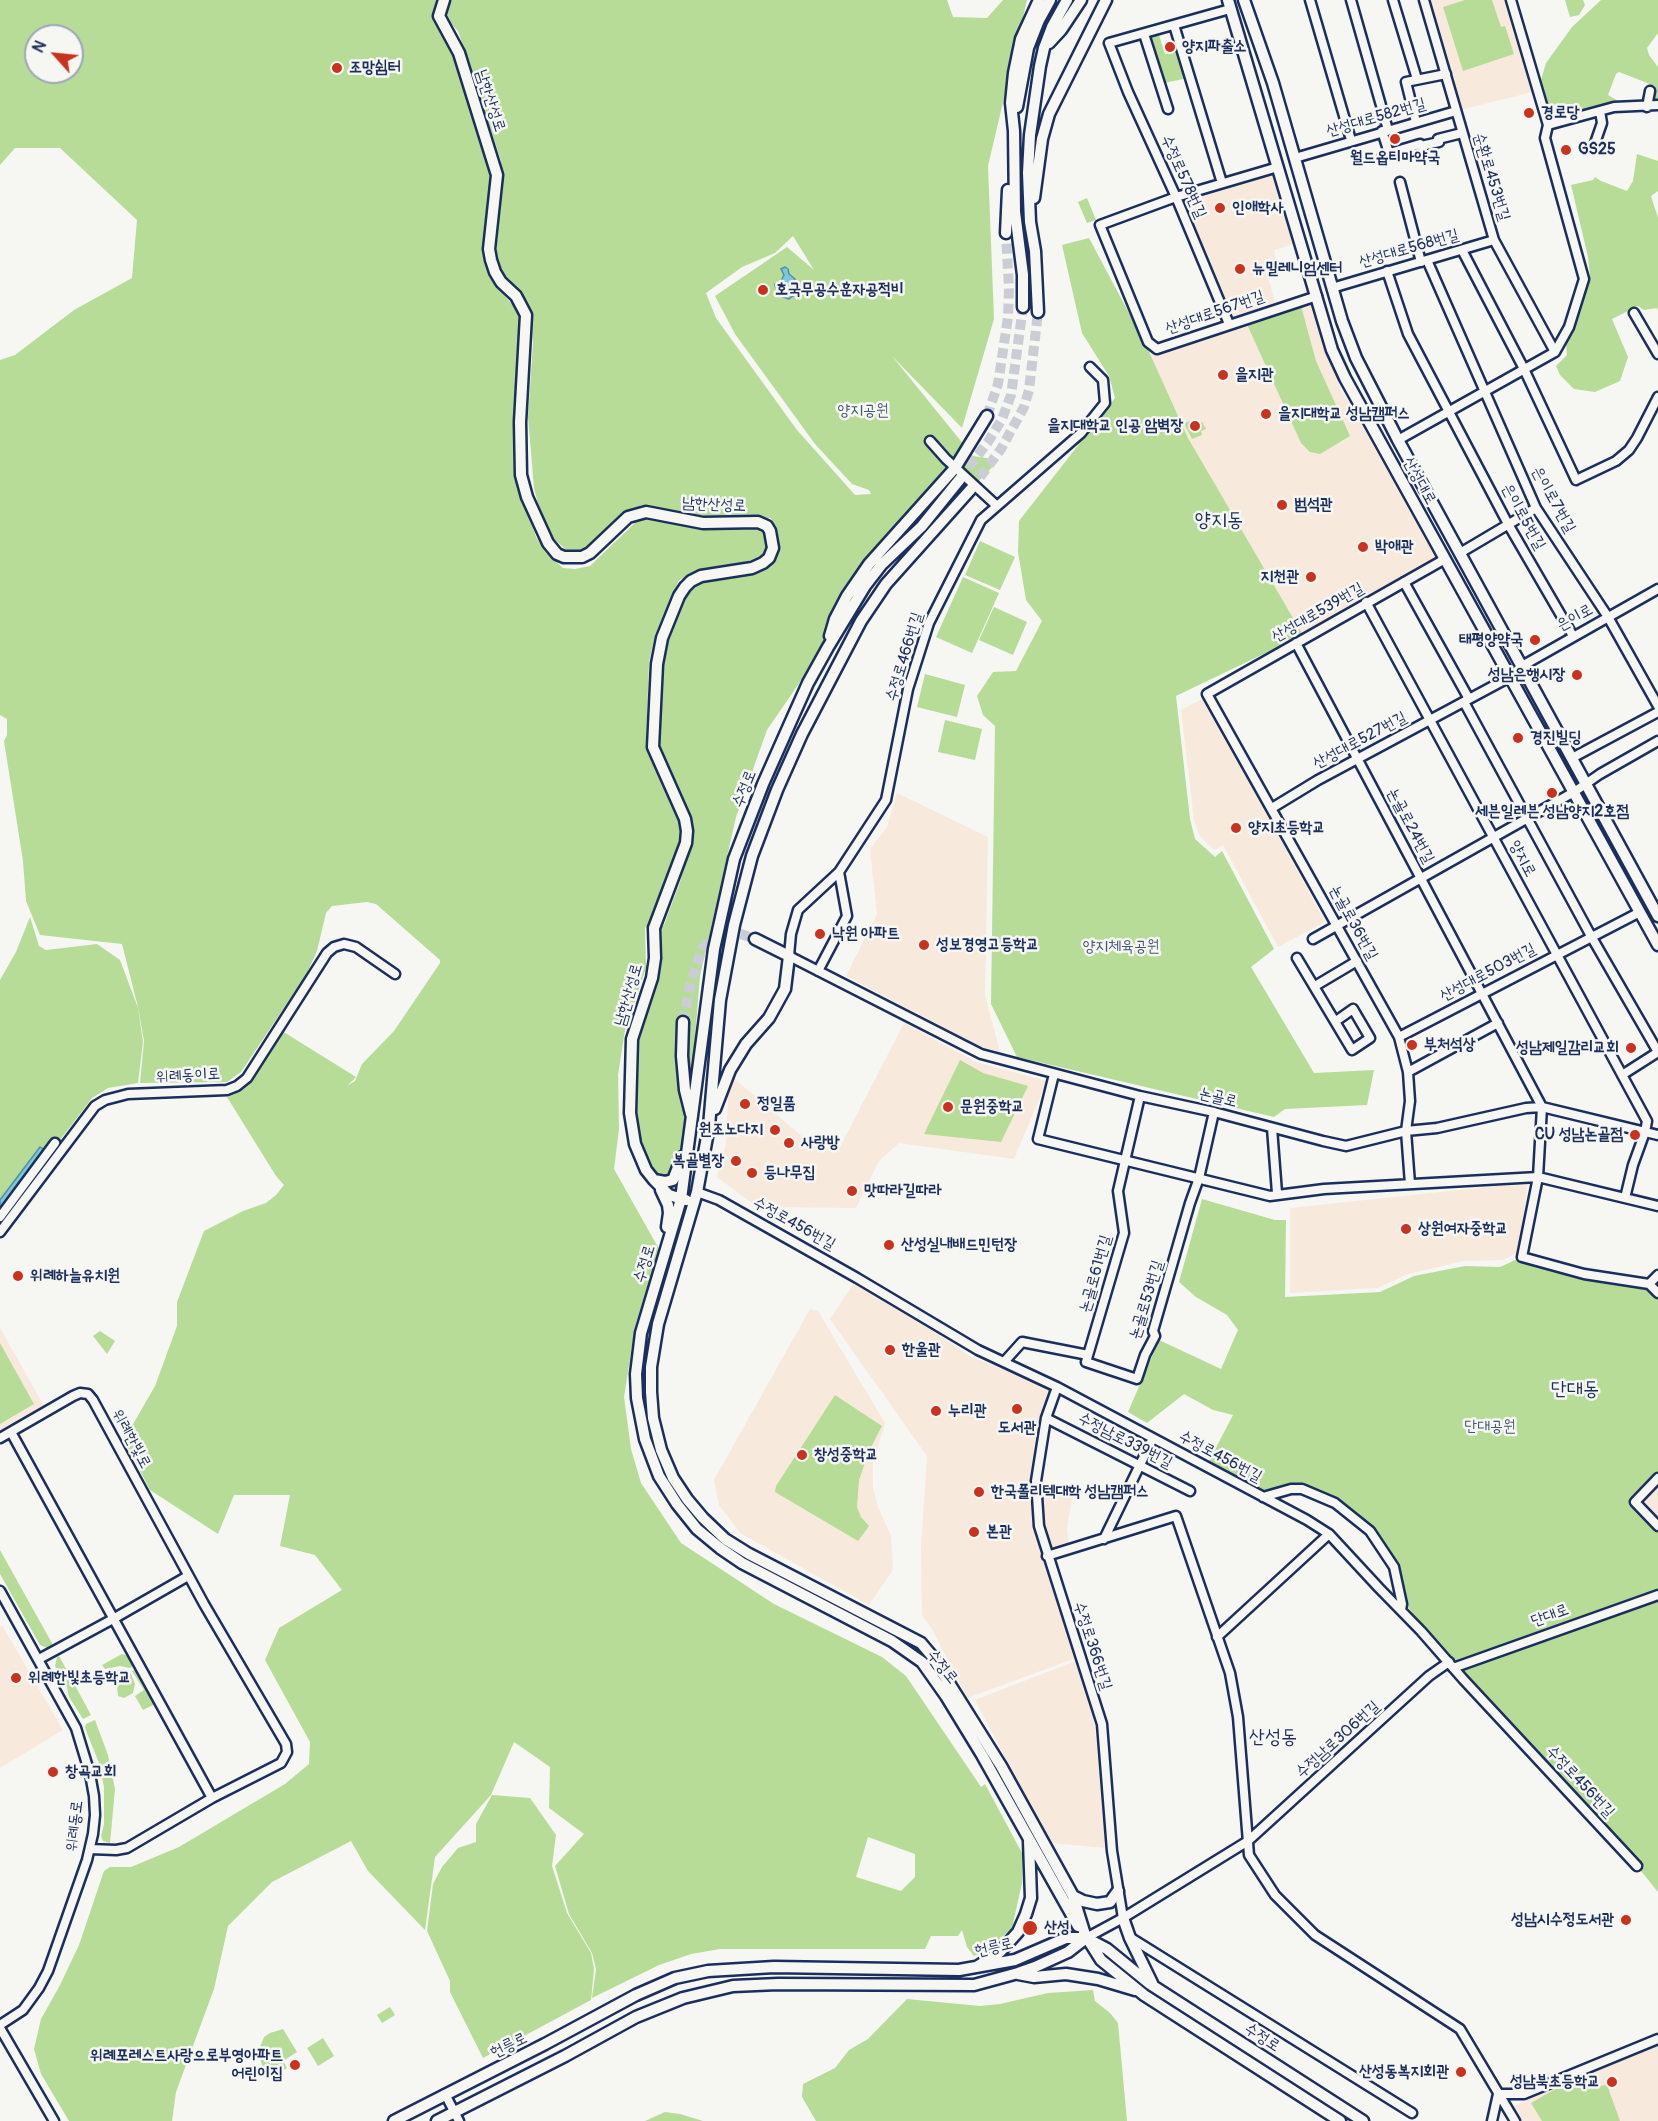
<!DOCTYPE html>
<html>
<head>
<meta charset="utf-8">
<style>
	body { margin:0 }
	#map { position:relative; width:1658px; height:2121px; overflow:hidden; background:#f6f6f2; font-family:Pangolin,sans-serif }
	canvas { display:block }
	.north { position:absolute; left:24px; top:24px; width:60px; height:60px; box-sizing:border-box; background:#f6f6f2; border:2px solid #9ea6b7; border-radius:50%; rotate:297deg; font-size:16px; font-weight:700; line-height:24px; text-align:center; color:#1b2f5e }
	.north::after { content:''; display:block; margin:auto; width:21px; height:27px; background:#c8321e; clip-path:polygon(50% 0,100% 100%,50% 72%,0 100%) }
</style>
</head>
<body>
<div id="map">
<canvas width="1658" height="2121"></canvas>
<div class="north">N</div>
</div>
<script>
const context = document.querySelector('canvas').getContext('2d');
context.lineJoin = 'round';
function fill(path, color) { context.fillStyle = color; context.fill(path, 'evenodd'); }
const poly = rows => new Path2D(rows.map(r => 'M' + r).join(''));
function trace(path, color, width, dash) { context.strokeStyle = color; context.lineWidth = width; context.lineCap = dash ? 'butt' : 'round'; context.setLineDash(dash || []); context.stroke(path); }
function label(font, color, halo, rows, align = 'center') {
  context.font = font + ' Pangolin,"Poor Story",sans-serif'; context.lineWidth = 5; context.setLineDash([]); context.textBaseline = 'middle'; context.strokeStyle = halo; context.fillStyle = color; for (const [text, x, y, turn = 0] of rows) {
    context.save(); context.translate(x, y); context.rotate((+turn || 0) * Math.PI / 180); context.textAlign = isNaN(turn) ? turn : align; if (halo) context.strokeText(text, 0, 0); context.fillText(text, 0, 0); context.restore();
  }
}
const built = poly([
	[1424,0,1508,0,1537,91,1456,111],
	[1275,171,1296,243,1274,250,1276,260,1264,263,1275,302,1310,294,1341,389,1441,559,1364,599,1303,635,1188,438,1150,355,1236,325,1181,200],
	[1204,698,1325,922,1278,947,1223,845,1214,850,1200,836,1194,820,1181,710],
	[897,793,988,837,985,995,1000,1052,979,1046,846,976,877,914,870,849,887,827],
	[904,1023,976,1062,1047,1081,1014,1159,899,1143,879,1161,856,1208,764,1207,749,1201,717,1177,726,1143,729,1074,811,1144,840,1147],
	[1527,1185,1520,1251,1503,1260,1463,1261,1409,1274,1377,1288,1290,1293,1290,1208,1497,1186],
	[856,1280,970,1356,1052,1389,1034,1482,1033,1502,1035,1530,1076,1658,967,1698,932,1629,922,1615,921,1547,927,1456,830,1319],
	[810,1309,818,1311,885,1423,873,1464,873,1487,878,1507,891,1536,893,1570,869,1605,740,1533,719,1505,714,1480],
	[0,1328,44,1406,0,1432],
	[1036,1481,1074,1488,1067,1528,1069,1545,1046,1554,1044,1528,1036,1501],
	[1658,1487,1658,1523,1640,1504],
	[2,1625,63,1730,0,1768,0,1626],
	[1078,1660,1095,1728,1106,1848,1050,1843,975,1700],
	[1658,2045,1658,2121,1518,2121,1509,2108,1617,2060]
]);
const green = poly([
	[0,0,441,0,435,17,436,23,449,40,459,62,492,171,485,259,486,265,500,290,510,302,516,306,520,316,522,326,518,357,516,464,518,485,525,506,536,537,546,553,563,568,575,569,590,566,637,521,648,518,693,528,719,530,757,526,765,529,769,543,765,553,760,558,698,573,679,580,655,635,649,662,646,744,651,759,676,810,681,835,668,880,651,923,645,928,646,968,625,1030,618,1075,619,1129,614,1169,659,1249,635,1326,624,1397,631,1449,641,1483,681,1543,774,1604,882,1657,906,1676,981,1787,985,1784,1022,1853,1022,1883,1012,1928,990,1948,974,1956,967,1947,962,1930,958,1936,931,1936,925,1949,720,1949,691,1954,659,1965,592,1998,596,1969,592,1953,569,1914,555,1866,584,1834,549,1808,550,1767,514,1742,491,1795,435,1857,425,1930,368,1871,351,1841,272,1882,228,1926,214,1989,176,2092,172,2121,69,2121,41,2074,34,2049,41,2019,59,1987,79,1945,104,1871,110,1867,131,1867,179,1847,285,1784,309,1764,310,1742,265,1660,279,1628,342,1590,315,1555,280,1546,290,1495,234,1495,218,1534,150,1490,124,1440,155,1386,177,1326,177,1302,204,1231,243,1211,266,1203,276,1195,284,1185,276,1176,227,1097,245,1088,252,1081,282,1031,356,1077,347,1086,355,1081,362,1064,394,1031,440,963,440,960,376,904,367,902,332,906,326,913,317,951,306,975,241,1072,227,1082,140,1083,144,1041,138,1007,122,944,40,935,26,901,23,861,4,741,7,735,7,719,0,715,0,360,15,355,74,310,132,278,137,220,60,148,15,148,0,165],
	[36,36,72,36,72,72,36,72],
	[868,1837,915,1854,915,1877,901,1891,856,1877],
	[447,0,947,0,953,17,987,18,1003,0,1027,0,988,166,994,319,962,428,892,356,973,456,999,460,904,559,898,548,865,587,767,730,736,817,700,976,687,1134,679,1172,669,1182,654,1174,645,1156,638,1130,636,1094,637,1032,657,930,664,925,680,882,693,837,689,812,663,762,658,746,662,664,668,637,690,588,708,580,759,570,770,566,776,560,779,550,771,518,706,517,642,505,628,512,586,551,572,555,552,537,541,515,534,488,528,417,533,343,531,310,524,296,504,276,498,266,494,254,502,175,501,161,458,31,444,16],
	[793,236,814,270,787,247,715,296,735,334,815,444,852,484,869,490,871,494,855,495,797,430,716,318,706,293,742,267,775,253],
	[1465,0,1492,0,1501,27,1505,26,1514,54,1463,71,1443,7],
	[1565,0,1583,0,1585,5,1579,15,1570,17],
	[1601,0,1658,0,1658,33,1647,48,1649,55,1658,67,1658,100,1652,100,1655,86,1619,72,1616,74,1608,95,1618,101,1617,103,1557,117,1552,115,1541,80,1546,63,1572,27],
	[1159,35,1165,54,1179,51,1188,78,1164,83,1150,38],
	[1637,154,1658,161,1658,191,1651,196,1658,218,1658,311,1657,308,1644,310,1638,306,1612,319,1628,357,1620,381,1595,392,1574,389,1560,375,1556,366,1567,355,1566,344,1578,319,1590,277,1588,257,1571,185,1593,180,1595,177,1601,181,1627,191,1633,181],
	[1087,198,1096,220,1087,223,1078,202],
	[1089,238,1146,345,1188,438,1303,635,1176,696,1190,819,1195,839,1215,857,1222,851,1274,949,1251,967,1314,1073,1374,1070,1367,1105,1285,1109,1274,1117,1017,1057,991,1004,995,726,983,715,977,696,993,672,1016,671,1042,621,1026,600,1018,552,1019,521,1115,398,1109,376,1082,333,1062,245],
	[1301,306,1316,361,1350,436,1320,454,1310,452,1301,443,1245,320],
	[1196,419,1198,423,1202,422,1206,429,1201,431,1202,435,1192,439,1184,423],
	[980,541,1015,557,1000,590,965,575],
	[963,577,999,593,972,653,936,637],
	[994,607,1027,622,1013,655,979,640],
	[925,674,965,685,957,717,917,707],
	[945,720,982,729,975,760,938,752],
	[30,917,39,946,46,950,97,944,120,960,138,1008,143,1042,138,1083,108,1088,92,1098,0,1219,0,980,16,952],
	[960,1060,983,1073,1028,1086,1001,1142,924,1134],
	[1202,1199,1275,1220,1286,1220,1285,1297,1380,1292,1414,1276,1465,1266,1500,1267,1522,1257,1649,1284,1658,1293,1658,1475,1632,1502,1658,1528,1658,1892,1637,1866,1449,1662,1399,1595,1402,1585,1394,1567,1370,1531,1335,1503,1303,1489,1270,1493,1239,1483,1209,1461,1233,1415,1213,1410,1184,1394,1147,1423,1128,1412,1159,1340,1221,1369,1238,1330,1227,1315,1196,1297,1179,1282],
	[100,1331,115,1341,107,1354,93,1336],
	[0,1343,34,1404,0,1424],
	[835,1395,882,1426,869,1451,859,1480,857,1507,861,1517,869,1526,858,1541,775,1492,776,1486],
	[0,1550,53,1645,47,1648,40,1645,0,1574],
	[122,1654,129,1656,134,1665,130,1668,120,1666,105,1669,102,1665],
	[59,1656,91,1715,83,1719,69,1697,67,1687,55,1666,57,1657],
	[123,1669,131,1674,135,1684,133,1693,124,1698,118,1696,117,1686,112,1682,110,1678,112,1671],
	[135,1670,155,1704,143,1710,135,1696,144,1690,132,1671],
	[95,1720,108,1755,115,1789,110,1843,103,1841,101,1836,104,1824,104,1787,99,1763,85,1728,86,1724],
	[492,1795,530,1798,556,1835,552,1866,567,1913,591,1953,594,1969,591,2000,483,2058,450,1992,450,1981,427,1931,433,1884,442,1867,458,1848,476,1842,476,1824],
	[1093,1990,1095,2001,1110,2013,1118,2023,1127,2121,816,2121,802,2097,803,2084,835,2068,849,2050,868,2039,907,1999,980,2006,1000,2004,1048,1993],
	[390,2007,395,2015,382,2023,377,2015],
	[283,2029,297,2052,283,2061,287,2068,279,2073,280,2076,276,2076,269,2074,263,2068,258,2052,264,2037,270,2033],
	[323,2038,334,2056,318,2066,307,2048],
	[1571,2080,1581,2088,1607,2085,1620,2121,1542,2121,1531,2103],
	[665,2112,680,2114,703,2121,645,2121]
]);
const water = poly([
	[785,267,788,269,789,274,795,279,793,283,793,296,789,299,783,297,775,286,775,284,781,281,784,275,781,269,785,267],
	[40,1147,46,1151,0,1209,0,1200,40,1147]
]);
const majorTunnel = poly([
	[987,416,998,384,1008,317,1009,289,1006,233],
	[960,479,988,442,1002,419,1011,395,1023,307],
	[971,489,1001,449,1024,407,1029,390,1038,312],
	[683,1022,691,981,702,949,714,936,727,933,741,934,755,939]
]);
const minor = poly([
	[1310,0,1351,140],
	[1351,0,1388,130],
	[1393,0,1417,79],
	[1424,0,1494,240,1555,352],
	[1511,0,1548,125,1545,138,1584,279,1569,327,1555,352],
	[1174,25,1222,183],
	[1144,34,1168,109],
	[1647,107,1650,91],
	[1416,122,1406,82,1446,74],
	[1548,125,1614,107,1658,105],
	[1382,131,1389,153],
	[1594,146,1602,123,1600,111],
	[1383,155,1420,144,1421,146,1439,142,1438,139,1462,133],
	[1295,158,1456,111],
	[1278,167,1176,197,1100,225,1148,342,1157,349,1317,296],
	[1400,182,1421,262],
	[1462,250,1524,369,1576,480,1616,461,1629,450,1637,438,1658,397],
	[1427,260,1536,508,1608,617,1658,706],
	[1387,271,1408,334,1508,524,1573,636],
	[1332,288,1494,240],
	[1634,313,1658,354],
	[1229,324,1176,197,1128,92,1109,43,1230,9],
	[1090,367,1103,380,1105,403,1081,433,981,520,929,623,908,689,886,800,839,872,798,910,791,934,789,956,981,1054,1140,1096,1214,1112,1323,1141,1346,1146,1406,1131,1437,1128,1526,1108,1542,1107,1658,1135],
	[1398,440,1555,352],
	[930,441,946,459,997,506],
	[1460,553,1536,508],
	[1404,582,1469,699],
	[1366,602,1647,1121,1645,1132,1633,1165,1625,1198],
	[1296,643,1542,1107,1538,1177,1522,1257,1584,1274,1649,1284],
	[1464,702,1591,936,1658,1052,1622,1075],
	[1572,758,1658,712],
	[1272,808,1318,780,1510,677,1522,666,1658,589],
	[1313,939,1574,792,1600,774,1658,741],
	[1297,958,1352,1050,1370,1038,1353,1009,1336,1021],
	[818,971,847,916,839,872],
	[1315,986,1357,961],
	[1399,1037,1640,912],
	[1408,1072,1498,1023],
	[1054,1074,1038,1139,1270,1196,1324,1189,1538,1177,1658,1206],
	[1140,1096,1118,1191,1124,1233,1086,1362,1137,1379,1145,1355,1155,1336,1153,1331,1190,1203,1199,1178,1214,1112],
	[1272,1128,1277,1193],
	[1410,1184,1406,1131,1410,1101,1408,1072,1399,1037,1207,694,1445,559],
	[697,1192,719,1200,857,1278,978,1350,1057,1387,1307,1520,1329,1534,1379,1588,1421,1631,1463,1679,1637,1866],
	[0,1217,55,1143],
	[0,1232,95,1106,105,1100,128,1094,227,1090,237,1086,247,1078,327,953,334,947,344,944,356,947,395,974],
	[1649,1284,1658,1275],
	[1649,1284,1658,1293],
	[1004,1362,1022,1342,1088,1355],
	[1057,1387,1046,1418,1036,1481,1039,1526,1102,1724,1112,1851,1123,1918],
	[1046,1418,1190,1491],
	[11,1432,212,1798],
	[0,1438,73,1396,80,1393,88,1394,93,1400,204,1604,286,1744,287,1752,281,1763,212,1798,127,1848,116,1850,90,1849],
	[1658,1478,1635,1502,1658,1526],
	[1263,1497,1291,1489,1302,1489,1335,1503,1370,1531,1394,1567,1402,1604,1401,1610],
	[1104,1539,1153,1438],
	[1047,1556,1176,1516,1230,1673,1238,1717,1249,1855,1275,1895,1315,1935,1460,2029,1515,2121],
	[0,1591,76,1728,90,1774,94,1796,95,1815,93,1834,87,1860,48,1971,39,1988,23,2010,0,2025],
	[1217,1637,1329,1534],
	[39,1659,113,1619,188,1576],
	[1453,1668,1658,1595],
	[1086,1938,1123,1918,1248,1841,1429,1676,1449,1662],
	[1131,1938,1412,2113],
	[0,2028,54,2121],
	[445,2094,459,2121],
	[1492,2121,1498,2094,1524,2094,1658,2039]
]);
const major = poly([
	[444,0,439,16,459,53,497,175,489,249,491,260,495,272,501,282,516,296,526,315,520,422,521,475,527,497,548,543,557,554,564,557,582,557,590,553,628,517,646,512,703,523,758,522,767,526,770,531,773,548,769,558,763,563,752,568,701,576,691,581,685,587,679,596,662,638,657,664,653,747,685,819,687,831,686,843,654,928,655,958,652,978,632,1039,630,1113,635,1144,646,1170,654,1180,669,1195,686,1200],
	[1228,0,1332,350,1345,378,1658,945],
	[1244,0,1273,83,1342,321,1356,358,1398,440,1658,916],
	[1049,43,1061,30,1081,0],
	[1017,107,1028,48,1039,20,1050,0],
	[1034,198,1042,139,1049,114,1106,0],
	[1006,233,1008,190],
	[1023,307,1023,275,1015,212,1014,131,1011,103,1014,73,1021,39,1039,0],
	[1038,312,1035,251,1030,222,1028,173,1030,135,1040,66,1044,48,1052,27,1067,0],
	[960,479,922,526,882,564,865,586,828,647,808,683,791,721,763,784,734,859,714,949,681,1199,641,1333,636,1374,637,1398,645,1439,659,1476,677,1504,697,1529,720,1548,742,1563,892,1641,922,1662,946,1696,982,1755,1078,1926],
	[971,489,886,584,861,621,802,734,777,790,752,856,734,925,720,1000,709,1126,697,1192,658,1324,651,1367,651,1392,653,1418,661,1450,673,1478,687,1499,703,1518,725,1539,749,1554,921,1643,932,1656,1001,1766,1073,1896,1086,1938,1107,1949,1150,1984,1363,2121],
	[830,636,835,619,847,596,869,564,955,468,987,416],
	[683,1022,682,1056,685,1090,691,1114],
	[715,1109,730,1070,746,1044,769,1018,785,989,789,956,755,939],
	[654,1180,665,1182,673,1180,682,1157],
	[661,1190,668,1205,669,1213,667,1227],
	[1073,1896,1083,1901,1097,1904,1110,1902,1118,1891],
	[1123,1918,1130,1938,1152,1983],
	[1089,1941,1101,1960,1144,1995,1340,2121],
	[978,1966,1000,1952,1018,1932,1026,1914,1031,1898,1029,1841],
	[1018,1974,1034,1977,1066,1974,1098,1979,1135,1990],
	[394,2121,545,2044,636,1995,675,1978,708,1971,774,1967,959,1970,1015,1960,1066,1938,1086,1938],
	[437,2121,565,2056,636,2017,683,1998,733,1986,778,1984,974,1985,1018,1973,1035,1967,1068,1952,1086,1938]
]);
const markers = [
	[1170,47,6,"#c8321e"],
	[337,68,6,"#c8321e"],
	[1529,113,6,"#c8321e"],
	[1395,139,6,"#c8321e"],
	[1566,150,6,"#c8321e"],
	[1220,208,6,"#c8321e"],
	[1240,269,6,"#c8321e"],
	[763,290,6,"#c8321e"],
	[1223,375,6,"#c8321e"],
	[1266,414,6,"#c8321e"],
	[1195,426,6,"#c8321e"],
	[1282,505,6,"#c8321e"],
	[1363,547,6,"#c8321e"],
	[1311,577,6,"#c8321e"],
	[1535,640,6,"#c8321e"],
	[1577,675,6,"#c8321e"],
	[1518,738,6,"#c8321e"],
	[1552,793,6,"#c8321e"],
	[1236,828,6,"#c8321e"],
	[820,934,6,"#c8321e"],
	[924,945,6,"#c8321e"],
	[1412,1045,6,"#c8321e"],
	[1631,1048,6,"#c8321e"],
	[745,1104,6,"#c8321e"],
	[948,1107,6,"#c8321e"],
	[775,1130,6,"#c8321e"],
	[1635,1135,6,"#c8321e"],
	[789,1143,6,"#c8321e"],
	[736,1161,6,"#c8321e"],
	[752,1173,6,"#c8321e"],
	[852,1191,6,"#c8321e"],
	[1406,1229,6,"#c8321e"],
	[889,1245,6,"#c8321e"],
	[18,1276,6,"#c8321e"],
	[890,1350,6,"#c8321e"],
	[1017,1409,6,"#c8321e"],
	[936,1411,6,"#c8321e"],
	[802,1455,6,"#c8321e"],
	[979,1492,6,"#c8321e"],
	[974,1532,6,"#c8321e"],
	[16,1678,6,"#c8321e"],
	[53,1772,6,"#c8321e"],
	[1626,1920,6,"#c8321e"],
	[1030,1928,8,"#c8321e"],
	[295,2065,6,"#c8321e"],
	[1461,2072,6,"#c8321e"],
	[1612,2082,6,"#c8321e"]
];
const poiNames = [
	["양지파출소",1182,47],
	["조망쉼터",349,68],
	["경로당",1541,113],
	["GS25",1578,150],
	["월드옵티마약국",1395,158,"center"],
	["인애학사",1232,208],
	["뉴밀레니엄센터",1252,269],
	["호국무공수훈자공적비",775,290],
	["을지관",1235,375],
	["을지대학교 성남캠퍼스",1278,414],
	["을지대학교 인공 암벽장",1183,426,"right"],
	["범석관",1294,505],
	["박애관",1375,547],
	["지천관",1299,577,"right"],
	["태평양약국",1523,640,"right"],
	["성남은행시장",1565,675,"right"],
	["경진빌딩",1530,738],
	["세븐일레븐 성남양지2호점",1552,812,"center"],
	["양지초등학교",1248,828],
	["낙원 아파트",832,934],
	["성보경영고등학교",936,945],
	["부처석상",1424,1045],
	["성남제일감리교회",1619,1048,"right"],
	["정일품",757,1104],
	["문원중학교",960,1107],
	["원조노다지",763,1130,"right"],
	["CU 성남논골점",1623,1135,"right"],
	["사랑방",801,1143],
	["복골별장",724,1161,"right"],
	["등나무집",764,1173],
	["맛따라길따라",864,1191],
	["상원여자중학교",1418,1229],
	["산성실내배드민턴장",901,1245],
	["위례하늘유치원",30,1276],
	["한울관",902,1350],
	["누리관",948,1411],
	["도서관",1017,1428,"center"],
	["창성중학교",814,1455],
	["한국폴리텍대학 성남캠퍼스",991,1492],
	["본관",986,1532],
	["위례한빛초등학교",28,1678],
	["창곡교회",65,1772],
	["성남시수정도서관",1614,1920,"right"],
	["산성",1044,1928],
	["위례포레스트사랑으로부영아파트",283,2056,"right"],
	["어린이집",283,2074,"right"],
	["산성동복지회관",1449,2072,"right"],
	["성남북초등학교",1600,2082,"right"]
];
const streetNames = [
	["남한산성로",490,101,72],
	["산성대로582번길",1376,118,-16],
	["수정로578번길",1183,177,66],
	["순환로453번길",1491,177,73],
	["산성대로568번길",1409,249,-16],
	["산성대로567번길",1215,313,-19],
	["산성대로",1419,481,61],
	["은이로7번길",1553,500,61],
	["남한산성로",714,505,3],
	["은이로5번길",1523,517,61],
	["산성대로539번길",1318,613,-30],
	["은이로",1575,618,-29],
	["수정로466번길",905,657,-73],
	["산성대로527번길",1360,741,-28],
	["수정로",745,789,-68],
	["논골로24번길",1410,826,62],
	["양지로",1522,859,62],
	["논골로36번길",1353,923,61],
	["산성대로503번길",1488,973,-28],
	["남한산성로",629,995,-74],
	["위례동이로",188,1076,-3],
	["논골로",1218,1098,14],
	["수정로456번길",794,1224,29],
	["수정로",645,1264,-73],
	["논골로61번길",1096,1274,-74],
	["논골로53번길",1147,1300,-73],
	["위례한빛로",131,1439,62],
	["수정남로339번길",1125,1441,27],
	["수정로456번길",1220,1457,28],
	["단대로",1550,1616,-20],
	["수정로366번길",1092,1646,72],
	["수정로",942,1667,51],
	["수정남로306번길",1338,1740,-42],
	["수정로456번길",1580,1782,47],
	["위례동로",75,1826,-83],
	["헌릉로",994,1948,-13],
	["수정로",1262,2038,33],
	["헌릉로",509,2046,-26]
];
const parkNames = [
	["양지공원",863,411],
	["양지체육공원",1121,947],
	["단대공원",1490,1427]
];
const quarterNames = [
	["양지동",1219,521],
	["단대동",1575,1390],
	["산성동",1273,1738]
];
fill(built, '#f7eadc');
fill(green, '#b6dc98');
fill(water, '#7bcad7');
trace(water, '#558ca7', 1.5);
trace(majorTunnel, '#caced4', 10, [10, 5]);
trace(minor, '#1b2f5e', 13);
trace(major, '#1b2f5e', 15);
trace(minor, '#f6f6f2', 8);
trace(major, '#f6f6f2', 10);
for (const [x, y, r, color] of markers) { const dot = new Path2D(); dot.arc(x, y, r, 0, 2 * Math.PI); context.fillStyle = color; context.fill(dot); trace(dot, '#f6f6f2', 2); }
label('bold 16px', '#1b2f5e', '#f6f6f2', poiNames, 'left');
label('16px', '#1b2f5e', '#f6f6f2', streetNames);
label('16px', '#425a6c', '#f6f6f2', parkNames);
label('20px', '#1b2f5e', '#f6f6f2', quarterNames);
</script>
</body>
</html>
